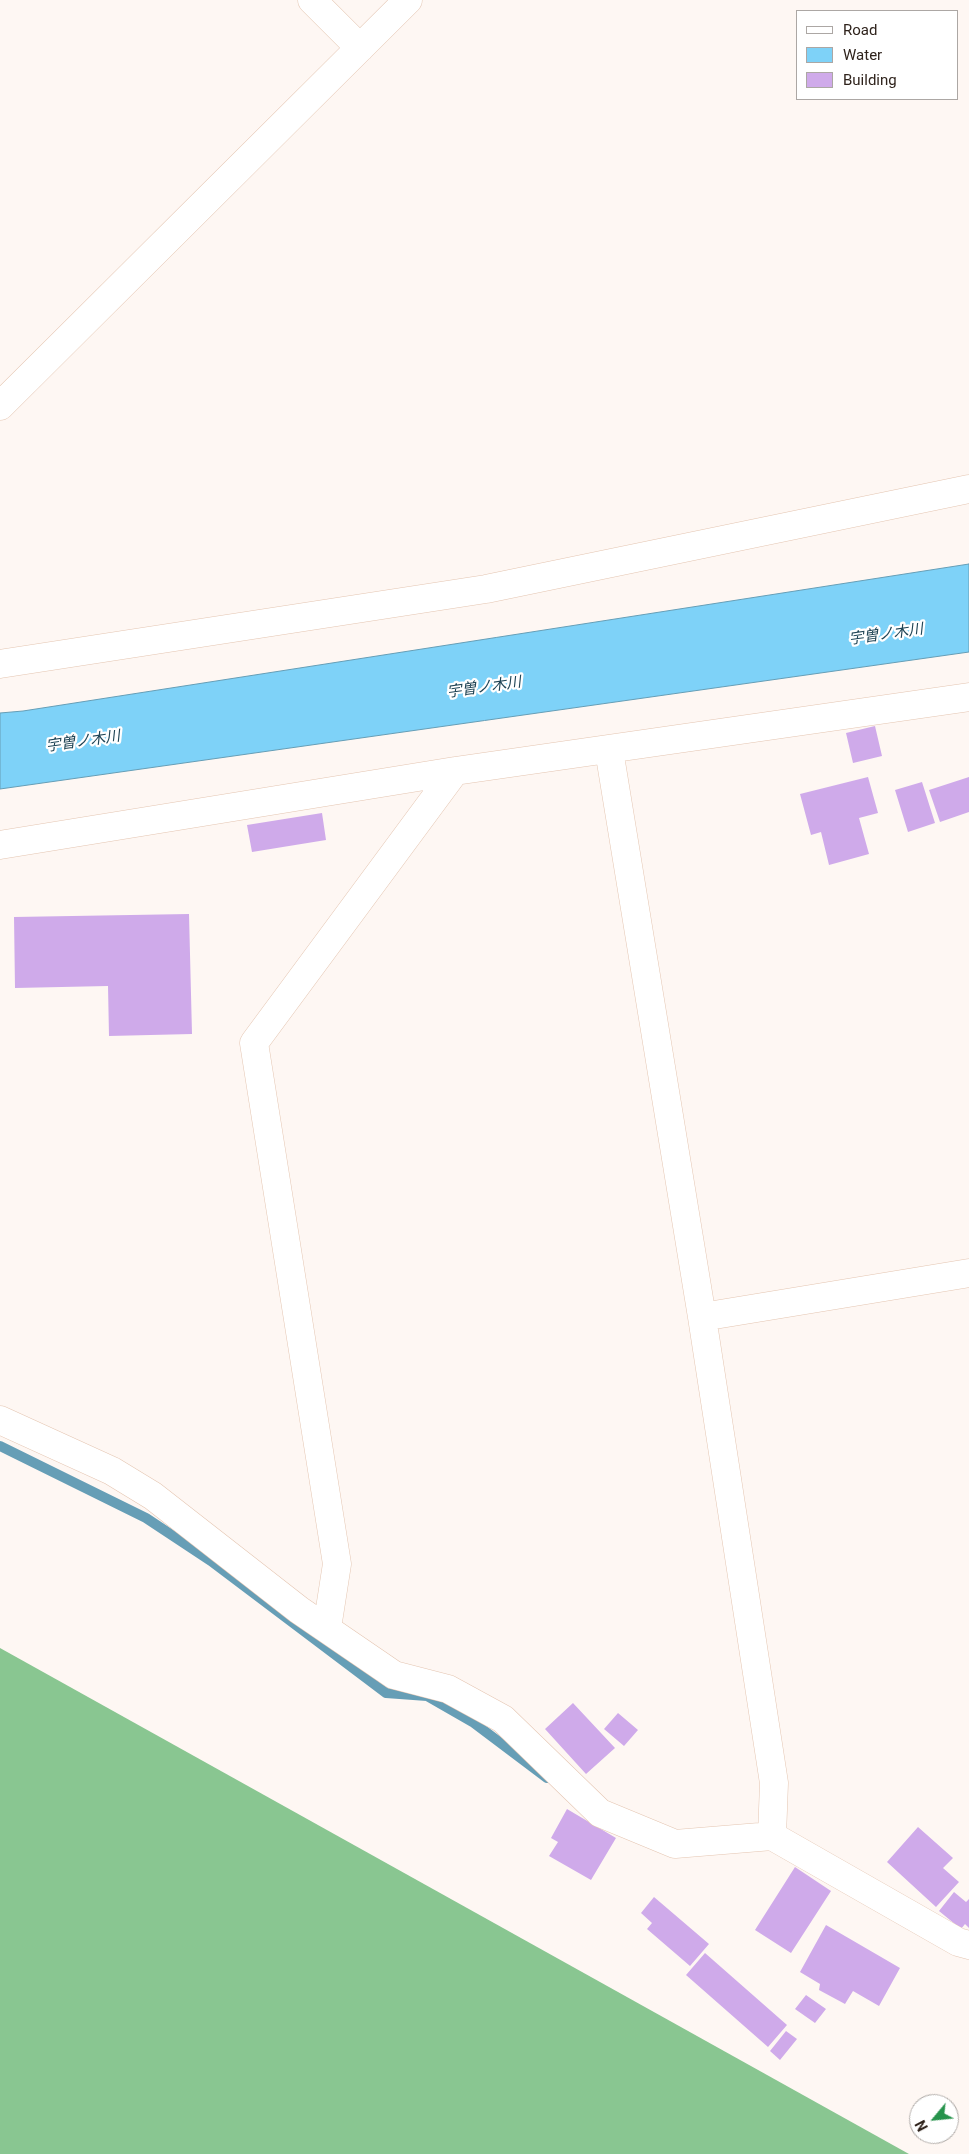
<!DOCTYPE html>
<html>
<head>
<meta charset="utf-8">
<style>
	body { margin:0 }
	#map { position:relative; width:969px; height:2154px; overflow:hidden; background:#fef7f3; font-family:Roboto,sans-serif }
	canvas { display:block }
	.legend { position:absolute; left:796px; top:10px; width:162px; height:90px; box-sizing:border-box; background:#fff; border:1px solid #aca7a4; margin:0; padding:6px 9px; list-style:none; font-size:15px; color:#2f231c }
	.legend li { display:flex; align-items:center; gap:10px; height:25px }
	.legend b { width:25px; border:1px solid #aca7a4 }
	.north { position:absolute; left:909px; top:2094px; width:50px; height:50px; box-sizing:border-box; background:#fff; border:1px solid #aca7a4; border-radius:50%; rotate:242deg; font-size:14px; font-weight:700; line-height:20px; text-align:center; color:#2f231c }
	.north::after { content:''; display:block; margin:auto; width:18px; height:22px; background:#26934c; clip-path:polygon(50% 0,100% 100%,50% 72%,0 100%) }
</style>
</head>
<body>
<div id="map">
<canvas width="969" height="2154"></canvas>
<ul class="legend">
<li><b style="height:6px;background:#fff"></b>Road</li>
<li><b style="height:14px;background:#7ed2f8"></b>Water</li>
<li><b style="height:14px;background:#cfaaea"></b>Building</li>
</ul>
<div class="north">N</div>
</div>
<script>
const context = document.querySelector('canvas').getContext('2d');
context.lineJoin = 'round';
function fill(path, color) { context.fillStyle = color; context.fill(path, 'evenodd'); }
const poly = rows => new Path2D(rows.map(r => 'M' + r).join(''));
function trace(path, color, width, dash) { context.strokeStyle = color; context.lineWidth = width; context.lineCap = dash ? 'butt' : 'round'; context.setLineDash(dash || []); context.stroke(path); }
function label(font, color, halo, rows, align = 'center') {
  context.font = font + ' Roboto,"Noto Sans JP",sans-serif'; context.lineWidth = 4.5; context.setLineDash([]); context.textBaseline = 'middle'; context.strokeStyle = halo; context.fillStyle = color; for (const [text, x, y, turn = 0] of rows) {
    context.save(); context.translate(x, y); context.rotate((+turn || 0) * Math.PI / 180); context.textAlign = isNaN(turn) ? turn : align; if (halo) context.strokeText(text, 0, 0); context.fillText(text, 0, 0); context.restore();
  }
}
const forest = poly([
	[0,1648,909,2154,0,2154]
]);
const water = poly([
	[969,564,969,652,0,789,0,713,23,711,969,564]
]);
const stream = poly([
	[0,1446,146,1518,211,1561,386,1693,427,1696,474,1723,547,1778]
]);
const building = poly([
	[875,726,882,756,853,763,846,733],
	[868,777,878,813,859,818,869,854,829,865,821,832,811,835,800,794],
	[969,777,969,812,940,822,929,790],
	[922,782,935,823,908,832,895,790],
	[322,813,326,840,252,852,247,825],
	[189,914,192,1034,109,1036,108,986,15,988,14,917],
	[573,1703,615,1748,586,1774,545,1729],
	[618,1713,638,1730,624,1746,604,1729],
	[567,1809,616,1838,591,1880,549,1856,558,1842,551,1838],
	[918,1827,953,1858,943,1868,959,1882,936,1907,887,1862],
	[795,1867,831,1891,791,1953,755,1930],
	[954,1892,966,1902,969,1899,969,1928,965,1924,961,1929,939,1911],
	[654,1897,709,1944,690,1966,647,1929,652,1923,641,1913],
	[826,1925,900,1968,879,2006,853,1991,845,2004,819,1990,820,1984,800,1972],
	[705,1953,787,2025,768,2047,686,1975],
	[806,1995,826,2009,815,2023,795,2009],
	[786,2031,797,2039,780,2060,770,2051]
]);
const minor = poly([
	[312,0,360,48],
	[0,406,408,0],
	[0,664,486,589,969,489],
	[609,750,702,1317,774,1783,772,1836],
	[0,845,455,771],
	[702,1317,969,1273],
	[0,1420,112,1471,153,1496,299,1610,394,1675,448,1689,503,1719,600,1813,675,1844,772,1836,958,1942,969,1945],
	[327,1628,337,1564,254,1043,455,771,969,697]
]);
const waterNames = [
	["宇曽ノ木川",886,635,-8],
	["宇曽ノ木川",484,688,-8],
	["宇曽ノ木川",83,742,-8]
];
fill(forest, '#89c691');
fill(water, '#7ed2f8');
trace(water, '#669eb6', 1);
trace(stream, '#669eb6', 10);
fill(building, '#cfaaea');
trace(minor, '#e4c5b1', 29);
trace(minor, '#fff', 28);
label('italic 15px', '#204556', '#fff', waterNames);
</script>
</body>
</html>
